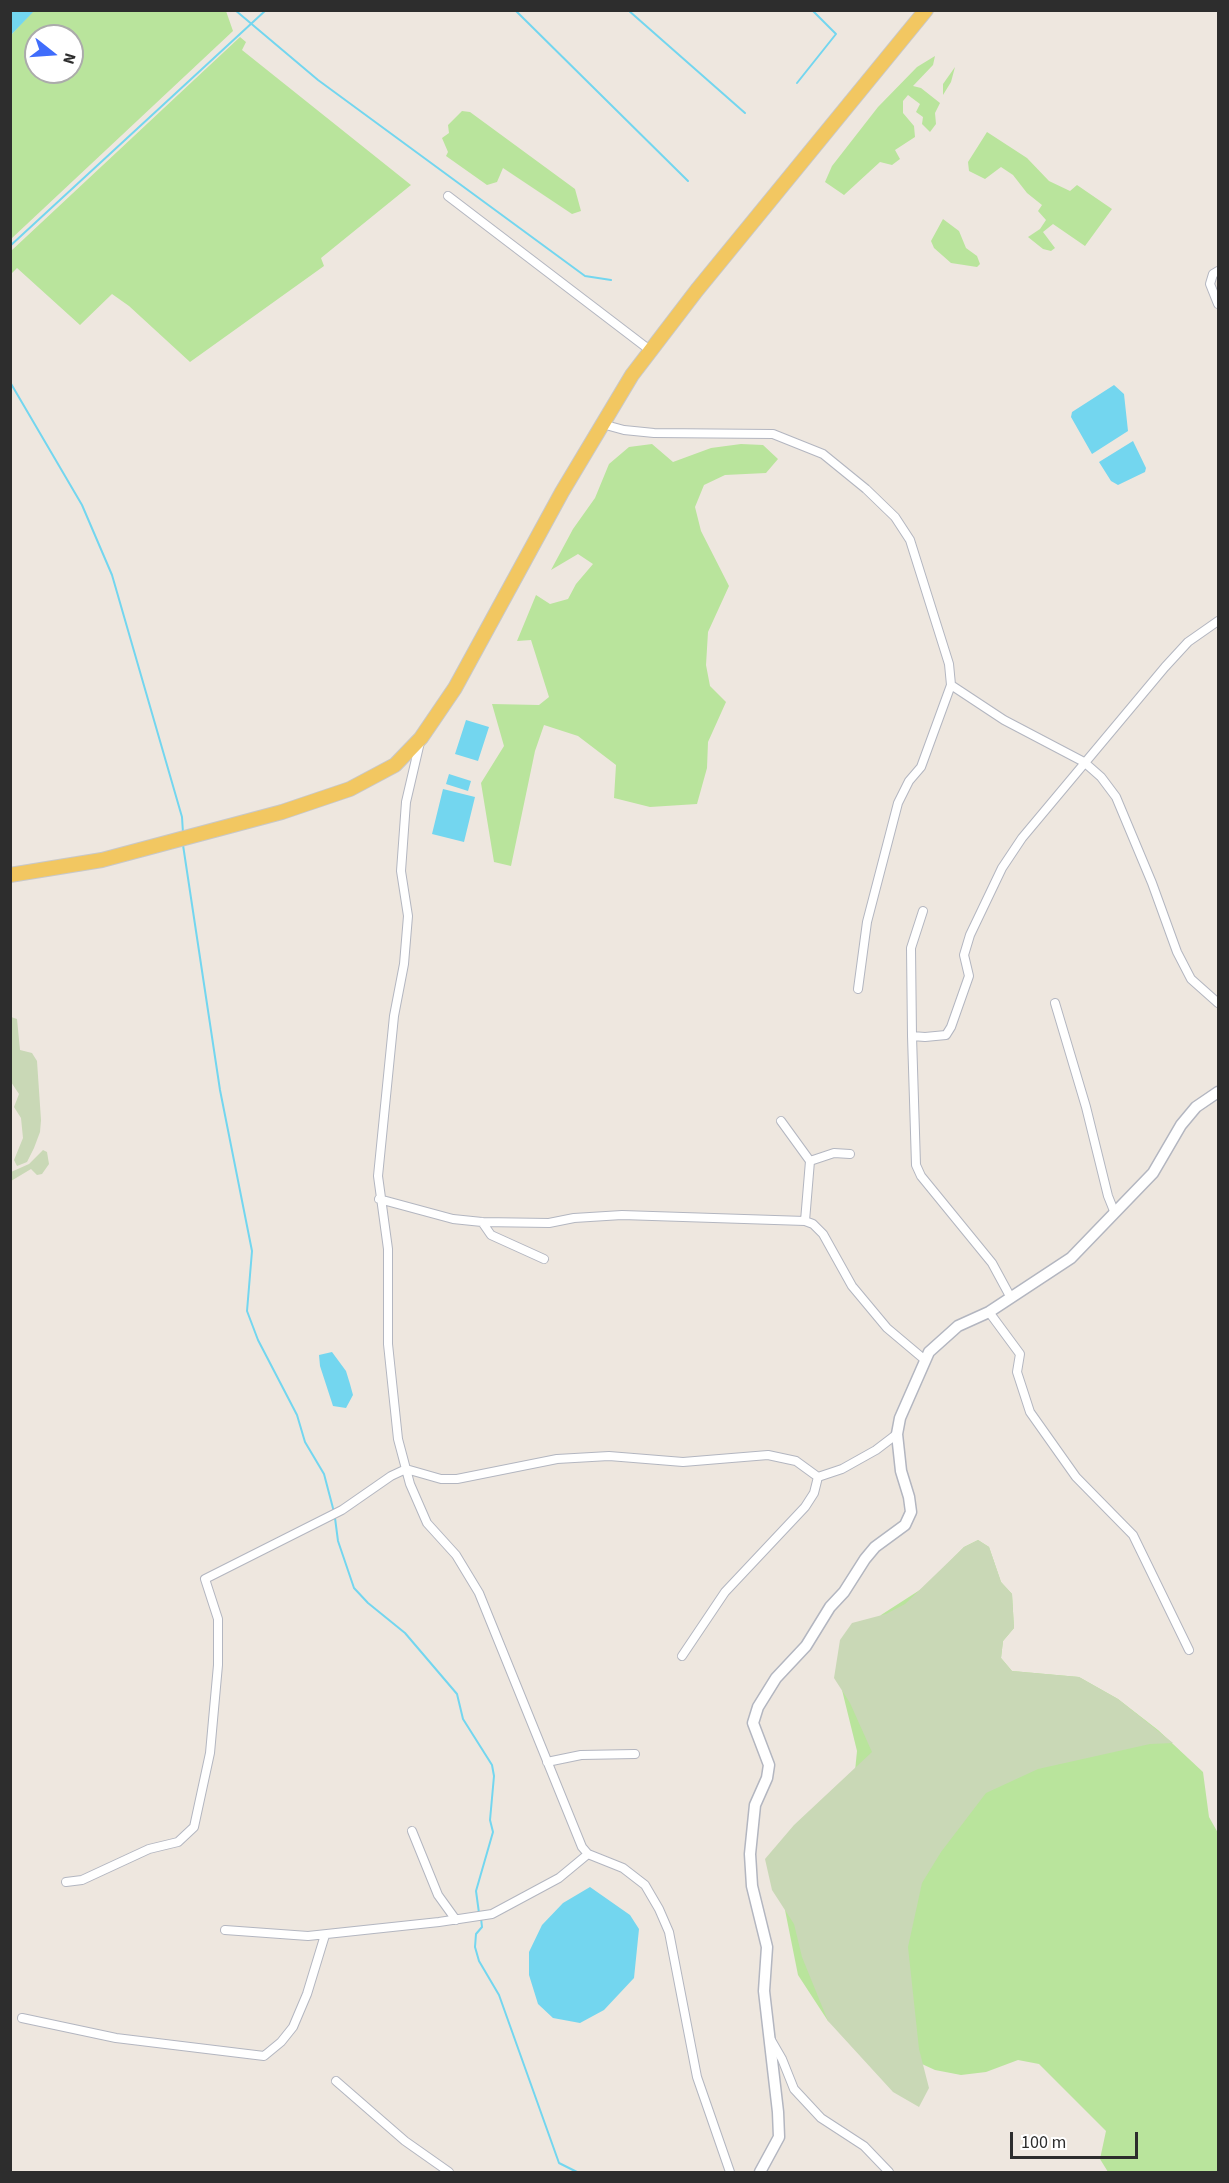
<!DOCTYPE html>
<html>
<head>
<meta charset="utf-8">
<style>
	body { margin:0 }
	#map { position:relative; width:1229px; height:2183px; overflow:hidden; background:#eee7df; font-family:"Source Sans 3",sans-serif }
	canvas { display:block }
	.frame { position:absolute; inset:0; border:12px solid #2d2d2d; pointer-events:none }
	.north { position:absolute; left:24px; top:24px; width:60px; height:60px; box-sizing:border-box; background:#fff; border:2px solid #ababab; border-radius:50%; rotate:107deg; font-size:16px; font-weight:700; line-height:24px; text-align:center; color:#2d2d2d }
	.north::after { content:''; display:block; margin:auto; width:21px; height:27px; background:#406dfb; clip-path:polygon(50% 0,100% 100%,50% 72%,0 100%) }
	.scale { position:absolute; left:1010px; top:2132px; width:128px; height:27px; box-sizing:border-box; border:3px solid #2d2d2d; border-top:0; padding-left:8px; font-size:18px; line-height:21px; white-space:nowrap; color:#2d2d2d; -webkit-text-stroke:4px #fff; paint-order:stroke }
</style>
</head>
<body>
<div id="map">
<canvas width="1229" height="2183"></canvas>
<div class="frame"></div>
<div class="north">N</div>
<div class="scale">100 m</div>
</div>
<script>
const context = document.querySelector('canvas').getContext('2d');
context.lineJoin = 'round';
function fill(path, color) { context.fillStyle = color; context.fill(path, 'evenodd'); }
const poly = rows => new Path2D(rows.map(r => 'M' + r).join(''));
function trace(path, color, width, dash) { context.strokeStyle = color; context.lineWidth = width; context.lineCap = dash ? 'butt' : 'round'; context.setLineDash(dash || []); context.stroke(path); }
const green = poly([
	[34,10,226,11,233,31,11,239,11,35],
	[36,36,72,36,72,72,36,72],
	[240,37,246,42,242,50,411,185,321,258,324,266,190,362,129,306,112,294,80,325,17,268,11,274,11,251],
	[935,56,933,65,913,86,921,88,940,103,935,113,936,124,930,132,922,124,923,117,916,112,920,104,908,95,903,101,903,113,914,126,915,137,895,150,900,159,892,165,880,162,844,195,825,182,832,166,878,107,917,67],
	[955,67,951,82,943,95,943,84],
	[462,111,470,112,575,189,581,211,572,214,503,168,497,182,487,185,446,156,448,152,442,138,449,133,448,125],
	[987,132,1027,158,1049,181,1070,191,1077,185,1112,209,1085,246,1053,224,1043,232,1055,248,1051,251,1043,249,1028,237,1040,229,1046,220,1038,211,1042,205,1027,193,1013,175,1001,167,985,179,969,171,968,162],
	[943,219,959,231,966,248,977,256,980,264,977,267,951,263,934,248,931,241],
	[652,444,673,462,711,448,741,444,763,445,778,459,766,473,725,475,704,485,695,507,701,531,729,586,708,632,706,665,710,686,726,702,708,742,707,768,697,804,650,807,614,798,616,765,578,736,544,725,535,751,511,866,494,862,481,783,504,746,492,704,539,705,549,697,531,640,517,641,536,595,550,604,568,599,576,584,593,564,578,554,551,570,573,529,595,498,609,464,629,447],
	[978,1540,989,1547,1001,1582,1012,1594,1014,1628,1003,1641,1001,1658,1012,1671,1079,1677,1118,1699,1158,1730,1203,1772,1209,1817,1218,1833,1218,2172,1108,2172,1100,2159,1106,2131,1039,2064,1018,2060,986,2072,961,2075,935,2070,828,2021,798,1975,785,1910,799,1843,822,1801,855,1771,857,1751,842,1690,881,1615,926,1586,964,1547]
]);
const cemetery = poly([
	[11,1017,17,1019,20,1050,32,1053,37,1061,41,1120,40,1132,34,1148,27,1162,17,1166,14,1160,23,1138,21,1118,14,1107,19,1094,11,1082],
	[43,1150,47,1152,49,1164,42,1174,37,1175,31,1169,11,1181,11,1172,29,1164],
	[978,1540,989,1547,1001,1582,1012,1594,1014,1628,1003,1641,1001,1658,1012,1671,1079,1677,1118,1699,1173,1743,1150,1744,1038,1769,986,1793,941,1852,922,1883,908,1947,919,2049,929,2088,919,2107,893,2092,828,2021,802,1957,794,1924,772,1890,765,1859,794,1825,872,1752,850,1703,834,1678,840,1640,852,1623,886,1614,905,1604,964,1547]
]);
const water = poly([
	[11,10,34,11,11,35,10,11],
	[1114,385,1124,394,1128,431,1092,454,1071,417,1072,412],
	[1133,441,1146,468,1145,472,1118,485,1111,481,1099,462],
	[466,720,489,727,478,761,455,754],
	[449,774,471,781,468,791,446,784],
	[443,789,475,797,464,842,432,834],
	[332,1352,346,1371,350,1384,353,1395,346,1408,333,1406,320,1366,319,1355],
	[590,1887,630,1915,639,1929,634,1978,604,2010,580,2023,553,2018,538,2004,529,1975,529,1952,542,1925,563,1903]
]);
const stream = poly([
	[235,10,318,80,585,276,611,280],
	[515,10,688,181],
	[628,10,745,113],
	[797,83,836,34,812,10],
	[10,246,266,10],
	[10,382,82,505,112,575,182,817,183,833],
	[183,845,220,1090,252,1251,247,1311,258,1340,297,1415,305,1442,324,1474,334,1512],
	[335,1518,338,1541,354,1588,368,1603,405,1633,457,1694,463,1719,492,1765,494,1776,490,1820,493,1832,476,1891,479,1913],
	[481,1918,482,1927,476,1934,475,1947,479,1961,499,1995,559,2163,577,2172]
]);
const minor = poly([
	[448,196,651,351],
	[1218,271,1213,274,1210,284,1218,304],
	[602,424,624,430,654,433,773,434,823,454,866,489,895,517,910,540,949,664,951,685,1004,720,1084,762,1101,777,1116,797,1152,883,1177,952,1191,979,1218,1003],
	[420,742,406,802,401,871,408,916,404,964,394,1016,378,1176,388,1249,388,1344,398,1439,410,1484,427,1523,456,1555,479,1593,582,1847,588,1854,623,1868,645,1885,659,1909,669,1932,697,2077,730,2172],
	[858,989,867,922,898,803,909,781,921,767,951,685],
	[1055,1003,1086,1107,1108,1196,1114,1211],
	[912,1036,911,948,923,911],
	[781,1121,810,1161,805,1221],
	[810,1161,834,1153,850,1154],
	[379,1199,453,1219,482,1222,549,1223,574,1218,622,1215,805,1221,813,1224,823,1234,852,1286,887,1328,925,1360],
	[482,1222,491,1235,544,1259],
	[1011,1298,992,1263,921,1176,916,1165,912,1036,925,1037,946,1035,951,1027,969,976,964,955,970,935,1002,868,1022,838,1165,667,1188,642,1218,621],
	[989,1312,1020,1354,1017,1372,1030,1412,1076,1477,1133,1535,1189,1650],
	[682,1656,725,1592,805,1507,814,1493,818,1477],
	[547,1762,581,1755,635,1754],
	[412,1831,438,1895,456,1920],
	[66,1882,82,1880,149,1849,178,1842,194,1827,210,1753,218,1665,218,1619,205,1579,342,1510,391,1476,406,1469,441,1479,457,1479,557,1459,609,1456,683,1462,768,1455,796,1461,818,1477,842,1469,876,1450,897,1434],
	[225,1930,308,1936,439,1922,492,1914,559,1878,588,1854],
	[22,2018,116,2038,264,2056,281,2042,293,2027,307,1994,325,1935],
	[771,2040,782,2059,794,2089,821,2118,864,2146,889,2172],
	[336,2081,405,2141,449,2172]
]);
const tertiary = poly([
	[760,2172,779,2137,778,2112,764,1991,767,1947,752,1886,750,1854,755,1805,767,1778,769,1765,753,1723,758,1707,776,1678,806,1646,830,1607,844,1592,865,1559,875,1547,905,1525,911,1512,909,1497,901,1471,897,1434,900,1418,929,1352,958,1326,989,1312,1071,1258,1153,1173,1181,1125,1196,1107,1218,1092]
]);
const primary = poly([
	[10,875,102,860,282,812,350,789,395,765,421,738,455,688,562,492,632,375,697,290,926,10]
]);
fill(green, '#b9e49c');
fill(cemetery, '#c9d8b6');
fill(water, '#73d6ef');
trace(stream, '#73d6ef', 2);
trace(minor, '#b3b6c0', 10);
trace(tertiary, '#b3b6c0', 13);
trace(primary, '#c8c8c8', 16);
trace(minor, '#fff', 8);
trace(tertiary, '#fff', 10);
trace(primary, '#f2c761', 14);
</script>
</body>
</html>
